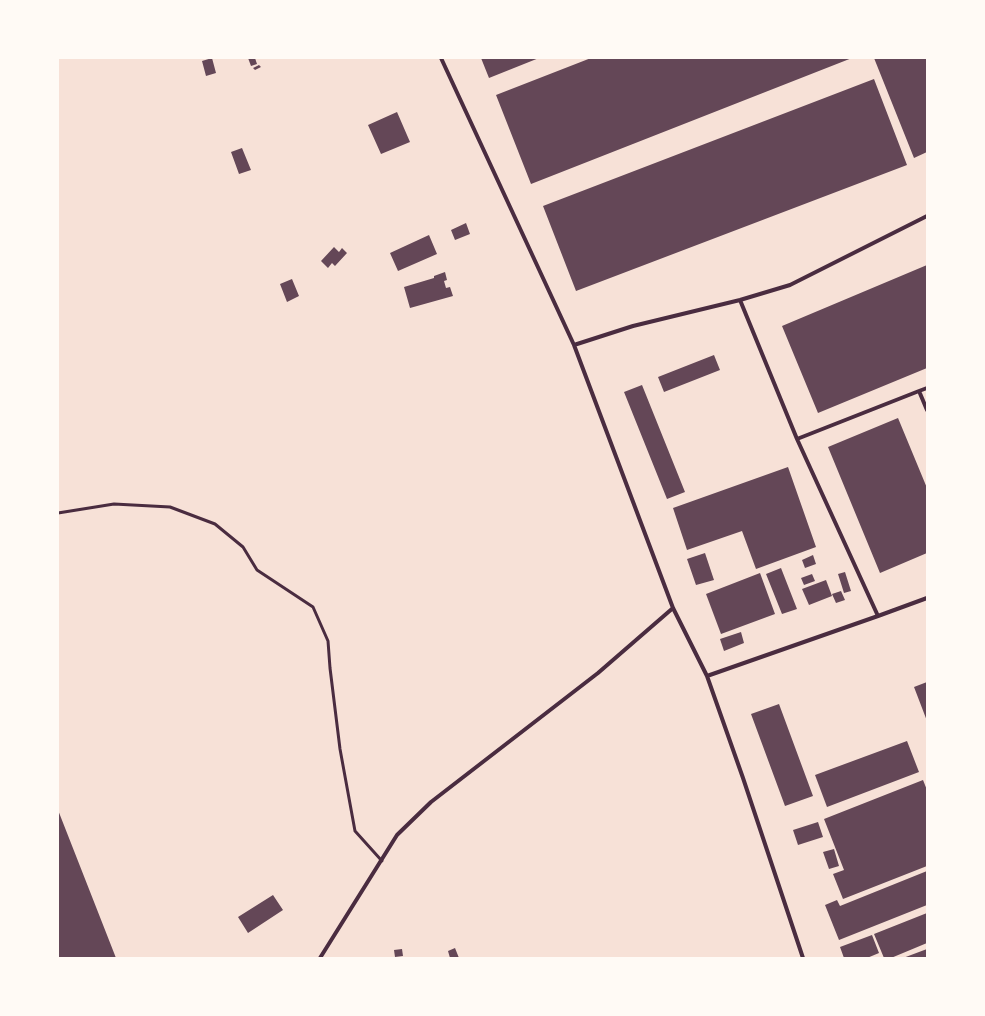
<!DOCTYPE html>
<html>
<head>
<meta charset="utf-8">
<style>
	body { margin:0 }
	#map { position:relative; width:985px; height:1016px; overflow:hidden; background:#f7e1d7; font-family:Helvetica,sans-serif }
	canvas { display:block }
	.frame { position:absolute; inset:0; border:59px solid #fffaf5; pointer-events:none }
</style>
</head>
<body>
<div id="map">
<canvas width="985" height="1016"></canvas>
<div class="frame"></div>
</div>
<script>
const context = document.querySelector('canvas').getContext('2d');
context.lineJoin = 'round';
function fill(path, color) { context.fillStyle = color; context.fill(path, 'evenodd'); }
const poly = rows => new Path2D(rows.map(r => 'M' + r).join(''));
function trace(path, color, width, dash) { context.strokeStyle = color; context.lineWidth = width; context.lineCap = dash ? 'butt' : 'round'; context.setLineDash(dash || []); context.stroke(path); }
const building = poly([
	[212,58,216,73,206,76,202,61],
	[248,58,255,58,257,64,251,66],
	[481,58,539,58,489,78],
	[591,58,852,58,531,184,496,95],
	[874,58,927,58,927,152,914,158],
	[259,65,261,67,255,70,253,68],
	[874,79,907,165,576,291,543,206],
	[397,112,410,142,381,154,368,125],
	[242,148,251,170,239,174,231,152],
	[466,223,470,234,455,240,451,230],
	[429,235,437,254,398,271,390,253],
	[334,247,339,252,342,248,347,253,335,266,332,263,328,268,321,261],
	[927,265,927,368,818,413,782,326],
	[445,272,447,280,444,281,446,288,450,287,453,296,410,308,404,287,434,278,434,276],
	[292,279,299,296,287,302,280,284],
	[714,355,720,370,664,392,658,377],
	[642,385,685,492,667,499,624,392],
	[898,418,927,488,927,553,880,573,828,447],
	[788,467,816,547,756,569,742,531,687,550,673,508],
	[705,553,714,580,696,585,687,559],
	[813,555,816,564,805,568,802,560],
	[781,568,797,609,782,614,766,574],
	[845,572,851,591,844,593,838,574],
	[760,573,775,614,721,634,706,594],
	[812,574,815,581,804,585,801,578],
	[826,580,832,596,809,605,802,589],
	[841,591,845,600,836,603,832,594],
	[741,632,744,643,724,651,720,639],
	[927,682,927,721,914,687],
	[779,704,813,796,785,806,751,714],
	[907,741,919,772,827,807,815,775],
	[923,780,927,790,927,866,843,899,833,874,844,870,824,819],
	[58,810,116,958,58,958],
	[818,822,823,837,798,845,793,830],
	[834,849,839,866,829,869,823,852],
	[927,871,927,905,839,940,825,905,837,900,840,906],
	[273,895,283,910,248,933,238,917],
	[927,913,927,943,891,958,884,958,874,934],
	[872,935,879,953,867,958,844,958,840,947],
	[455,948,459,958,450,958,448,951],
	[402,949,403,956,395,957,394,950],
	[927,949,927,958,903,958]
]);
const service = poly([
	[58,513,114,504,170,507,215,524,243,547,257,570,313,607,328,641,330,668,340,749,355,831,382,861]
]);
const minor = poly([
	[441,58,574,345,673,608,707,676,743,778,803,958],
	[740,300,797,439,878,616,927,598],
	[574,345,633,326,740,300,790,285,927,216],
	[919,391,927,388],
	[797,439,919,391,927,410],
	[707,676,878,616],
	[320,958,397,835,431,802,598,673,673,608]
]);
fill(building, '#644757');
trace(service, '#4a2c40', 3);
trace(minor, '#4a2c40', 4);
</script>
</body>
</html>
